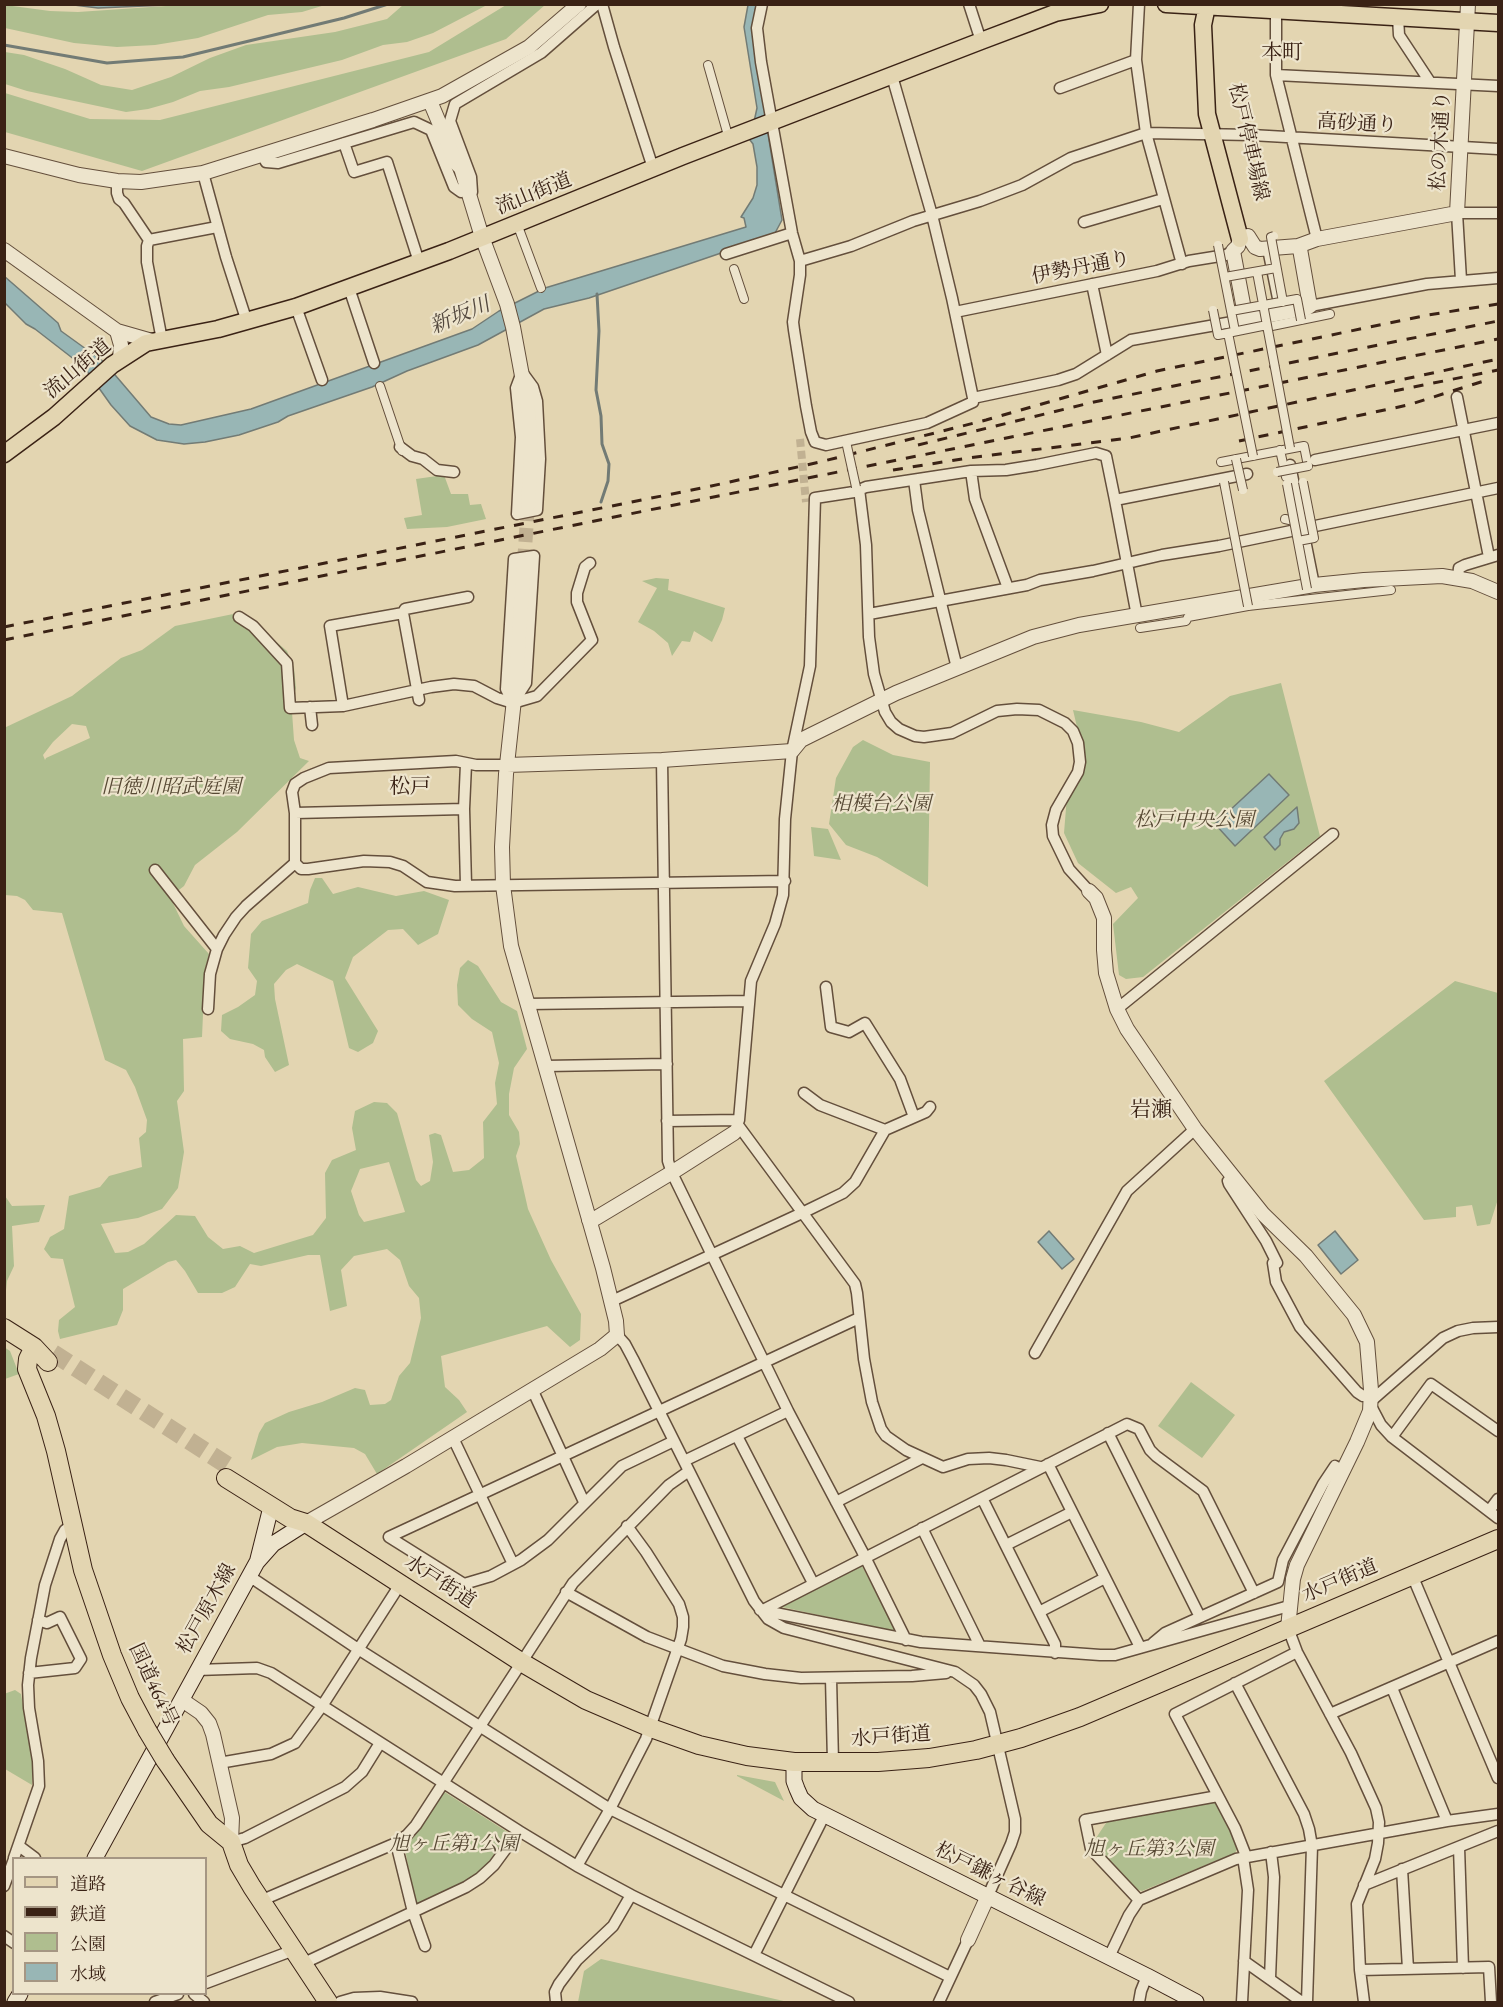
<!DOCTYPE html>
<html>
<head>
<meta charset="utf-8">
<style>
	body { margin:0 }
	#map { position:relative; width:1503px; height:2007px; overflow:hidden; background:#e3d5b1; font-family:"EB Garamond","Noto Serif JP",serif }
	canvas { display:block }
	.frame { position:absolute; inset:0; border:6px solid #3a2215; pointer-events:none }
	.legend { position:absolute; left:12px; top:1857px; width:195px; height:138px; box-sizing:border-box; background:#ede4cc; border:2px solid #a59683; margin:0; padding:8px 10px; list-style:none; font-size:18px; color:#3a2215 }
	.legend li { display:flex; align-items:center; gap:12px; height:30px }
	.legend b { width:30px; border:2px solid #a59683 }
</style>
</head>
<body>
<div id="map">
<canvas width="1503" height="2007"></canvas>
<div class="frame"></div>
<ul class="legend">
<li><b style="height:8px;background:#e3d5b1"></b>道路</li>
<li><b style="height:8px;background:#3a2215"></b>鉄道</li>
<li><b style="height:16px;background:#afbe8f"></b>公園</li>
<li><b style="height:16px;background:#98b6b5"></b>水域</li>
</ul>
</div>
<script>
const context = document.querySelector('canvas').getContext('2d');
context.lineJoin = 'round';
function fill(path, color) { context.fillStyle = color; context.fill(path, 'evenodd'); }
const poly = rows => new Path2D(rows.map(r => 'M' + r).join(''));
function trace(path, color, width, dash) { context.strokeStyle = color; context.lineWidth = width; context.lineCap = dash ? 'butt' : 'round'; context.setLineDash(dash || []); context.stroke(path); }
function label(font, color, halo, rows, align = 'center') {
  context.font = font + ' "EB Garamond","Noto Serif JP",serif'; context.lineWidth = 4.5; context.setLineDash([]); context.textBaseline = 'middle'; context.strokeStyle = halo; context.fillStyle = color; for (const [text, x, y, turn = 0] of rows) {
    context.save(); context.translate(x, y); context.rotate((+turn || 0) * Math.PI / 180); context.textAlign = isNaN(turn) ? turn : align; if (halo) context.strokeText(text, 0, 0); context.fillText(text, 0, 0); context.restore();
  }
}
const green = poly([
	[195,4,325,5,302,12,268,15,198,38,155,45,117,47,74,43,5,28,5,5,50,11,78,12],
	[403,5,487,5,433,33,407,42,383,45,342,60,229,87,200,91,173,102,148,109,126,112,27,91,5,84,5,52,24,55,65,69,101,85,132,90,171,77,210,58,246,45,335,32,387,19],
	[506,5,545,5,506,39,142,171,5,132,5,93,90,119,160,120,429,52],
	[444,475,451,494,468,494,470,505,481,504,486,519,447,527,407,529,404,518,422,515,416,479],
	[656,578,669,579,668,590,725,608,722,620,712,642,694,631,690,642,682,641,672,656,668,643,654,631,638,622,657,588,642,581],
	[238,613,246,616,287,651,294,668,296,688,290,710,292,712,294,740,300,758,309,761,237,832,195,865,184,886,170,897,184,926,209,954,205,969,202,1037,183,1039,184,1091,177,1101,184,1152,178,1188,162,1209,138,1218,101,1224,115,1253,128,1252,144,1244,176,1215,195,1216,208,1237,223,1249,240,1246,254,1253,313,1235,326,1218,325,1173,332,1160,356,1150,352,1128,355,1111,374,1102,387,1103,397,1113,416,1180,421,1186,430,1181,433,1162,429,1135,435,1133,441,1135,453,1172,469,1170,484,1158,483,1122,497,1104,495,1083,499,1063,492,1032,472,1019,458,1005,457,985,460,968,468,960,478,966,501,1002,517,1011,527,1049,514,1068,509,1094,509,1115,519,1132,520,1144,516,1156,528,1209,551,1260,581,1314,580,1340,570,1347,547,1326,441,1356,445,1387,459,1400,467,1412,377,1474,365,1454,354,1448,302,1443,277,1447,251,1460,259,1433,265,1423,289,1412,322,1402,355,1388,365,1390,370,1405,385,1404,391,1400,399,1376,410,1363,421,1318,419,1298,409,1286,400,1260,387,1249,354,1256,341,1270,347,1306,330,1311,320,1255,308,1255,261,1266,250,1264,235,1287,222,1293,198,1293,185,1271,176,1260,168,1262,123,1289,123,1310,117,1325,60,1339,58,1331,59,1320,75,1307,63,1259,51,1258,44,1249,50,1237,64,1229,69,1196,100,1187,109,1176,142,1167,139,1138,146,1132,147,1120,135,1087,126,1070,105,1060,62,913,33,910,25,900,17,896,5,895,4,728,72,696,121,658,142,650,175,626],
	[72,724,86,726,90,738,46,758,45,760,43,755,53,742],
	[389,1162,405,1212,364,1222,359,1215,351,1191,360,1169],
	[1281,683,1320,836,1143,977,1126,979,1119,975,1113,924,1138,898,1131,887,1116,893,1078,863,1064,833,1067,796,1084,757,1073,710,1141,722,1179,732,1230,696],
	[863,740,893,755,930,762,928,887,877,857,846,845,829,824,836,778,853,747],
	[811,827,828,829,841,860,814,856],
	[315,878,322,878,333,894,358,887,396,896,424,891,449,900,438,934,418,945,403,929,388,930,353,957,345,978,378,1031,373,1043,358,1052,349,1048,333,981,297,964,286,970,274,984,275,999,289,1065,275,1072,265,1057,264,1050,253,1044,230,1039,221,1031,222,1015,238,1007,255,995,257,981,248,968,251,934,262,921,308,903,310,890],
	[1455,981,1498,993,1498,1199,1490,1224,1477,1226,1472,1205,1456,1207,1456,1217,1424,1220,1324,1081],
	[5,1196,12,1206,45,1205,39,1222,12,1226,14,1266,7,1281,5,1300],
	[4,1347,10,1351,19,1374,5,1379],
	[1191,1382,1235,1415,1202,1458,1158,1426],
	[862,1566,896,1632,782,1607],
	[15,1690,21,1694,33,1759,32,1785,5,1769,4,1694],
	[737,1775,775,1782,784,1801,737,1776],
	[443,1791,512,1835,491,1862,475,1878,415,1905,404,1843],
	[1216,1802,1238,1847,1235,1853,1142,1891,1135,1889,1095,1847,1094,1841,1108,1820],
	[601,1959,788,2002,578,2002,584,1971]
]);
const water = poly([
	[74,5,167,5,98,8,74,5],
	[748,5,758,5,755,10,754,22,767,113,767,128,782,220,774,235,589,298,544,309,478,345,407,371,372,387,288,416,278,422,239,435,205,442,184,444,157,440,130,426,111,405,84,367,35,329,26,324,5,303,4,276,58,323,61,331,104,362,151,417,169,424,181,425,251,409,472,329,499,311,545,288,746,227,744,218,741,217,753,198,757,185,757,167,753,144,750,140,757,108,744,27,748,5],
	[1269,774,1289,795,1235,846,1215,824,1269,774],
	[1297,807,1299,823,1294,829,1284,832,1280,839,1280,845,1275,850,1264,837,1297,807],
	[1049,1231,1074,1259,1062,1269,1038,1242,1049,1231],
	[1335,1231,1358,1260,1341,1274,1318,1245,1335,1231]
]);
const stream = poly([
	[4,45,107,63,183,57,344,18,388,4],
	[597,294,599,331,596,390,601,416,602,444,609,464,608,481,601,502]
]);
const pedestrianTunnel = poly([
	[800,439,806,502]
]);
const tertiaryTunnel = poly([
	[524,563,528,505]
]);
const trunkTunnel = poly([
	[53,1353,233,1469]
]);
const pedestrian = poly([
	[708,65,729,139],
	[519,229,541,288],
	[734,269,744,299],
	[1267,327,1330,314],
	[380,386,402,451],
	[1280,450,1286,477],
	[1221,462,1304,446,1308,466],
	[1285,519,1294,521],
	[1140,628,1186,621,1188,617,1248,606,1391,590]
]);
const minor = poly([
	[602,4,614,47,653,168],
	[762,4,757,28,761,62,792,233,800,261,800,275,793,322,794,330,806,406,811,432,815,442,826,445,927,423,973,402,973,398,1058,380,1076,374,1131,340,1238,321],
	[969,4,981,41],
	[1276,5,1276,75,1317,239],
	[1398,17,1399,35,1430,82],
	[1276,75,1498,86],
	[892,76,932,215,952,298,973,398],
	[1060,88,1136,60],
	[344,143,354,172,387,162,419,262],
	[263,156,266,162,278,163,414,122,431,130,454,187,461,192],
	[203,173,226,257,247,322],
	[117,181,117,193,119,199,124,203,149,240,147,246,147,262,162,340],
	[472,192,471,177,450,121,455,104,541,53,597,4],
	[1084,222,1163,199],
	[149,240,217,227],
	[1268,249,1281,313],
	[726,254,792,233],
	[800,261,851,246,913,221,980,201,1022,185,1071,158,1146,133,1136,60,1139,4],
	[1182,264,1146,133,1251,135,1498,149],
	[1461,280,1457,213,1498,213],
	[1092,284,1107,355],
	[349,288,374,363],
	[1310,306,1427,284,1498,278],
	[296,307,322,380],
	[955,312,1157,271,1189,261,1226,255,1233,251],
	[522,372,533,387,537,401,540,459,537,510,517,514,521,437,516,388,522,372],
	[1457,397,1489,557],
	[400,447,412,456,423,459,437,470,454,472],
	[1315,460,1498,423],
	[1290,465,1314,585],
	[971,471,975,499,1008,588],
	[914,480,918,510,957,668],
	[859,489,866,545,869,637,874,674,885,712,891,722,899,729,915,736,924,737,952,733,997,711,1017,709,1039,710,1065,723,1073,731,1078,743,1080,762,1078,772,1056,810,1052,825,1053,836,1069,869,1089,891],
	[1115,500,1137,616],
	[534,556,526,683,513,703,506,689,514,559,534,556],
	[1458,578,1459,568,1465,565,1498,555],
	[869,614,1027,585,1040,580,1093,571,1162,555,1219,546,1498,488],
	[239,617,253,626,287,663,290,708,343,706,431,687,454,684,474,686,497,698,513,703,537,696,592,640,577,602,577,593,585,567,590,563],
	[419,700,403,613,405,609,468,597],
	[343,706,330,626,403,613],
	[310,707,312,725],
	[662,760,668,1161,672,1173,788,1411,862,1551,906,1640],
	[466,764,464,809,466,885],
	[295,813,464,809],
	[295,863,301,869,308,869,364,861,390,862,403,866,427,882,455,886,785,881],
	[155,870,217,949],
	[826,987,831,1027,849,1032,865,1023,900,1079,914,1117],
	[527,1004,749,1001],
	[208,1009,210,974,217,949,224,935,236,917,246,906,295,863,295,813,292,792,295,784,304,778,329,768,456,761,476,765,507,765],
	[1117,1009,1333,834],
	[545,1066,667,1064],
	[667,1121,739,1120],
	[738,1125,855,1284,857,1293,864,1359,872,1402,881,1429,886,1436,906,1450,943,1467,968,1459,989,1458,1006,1460,1040,1467],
	[885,1130,926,1112,930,1107],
	[734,1133,739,1120,751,981,775,924,783,895,785,819,792,751,810,666,815,498,854,492,866,487,971,471,1006,470,1037,465,1096,453,1106,456,1115,500,1247,474],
	[1233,1176,1228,1181,1229,1184,1266,1241,1277,1263],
	[1273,1263,1276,1282,1300,1327,1357,1392,1363,1396,1371,1396],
	[612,1301,802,1213,843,1193,855,1182,885,1130,820,1105,804,1093],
	[617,1335,625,1344,633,1359,754,1601,768,1619,784,1628,955,1672,974,1685,981,1694,990,1712,1015,1819,1015,1832,1011,1844,987,1898],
	[1035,1353,1127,1191,1195,1129],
	[532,1389,584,1502],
	[1371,1401,1443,1338,1458,1331,1473,1328,1498,1327],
	[1371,1406,1381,1425,1392,1437,1498,1518],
	[1108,1433,1200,1617],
	[737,1436,813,1583],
	[1392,1437,1431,1384,1498,1431],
	[453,1438,513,1564],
	[674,1441,622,1466,548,1540,521,1560,491,1576,464,1584,389,1537,859,1318],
	[684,1461,788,1411],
	[1048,1464,1140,1647],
	[982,1498,1055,1644,1055,1653],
	[836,1502,922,1458],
	[1489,1511,1498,1499],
	[922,1528,980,1646],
	[1006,1545,1072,1512],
	[1412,1575,1498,1778],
	[249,1576,358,1649,610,1809,950,1977],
	[566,1592,647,1637,723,1666,765,1674,801,1678,912,1676,946,1673],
	[760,1610,921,1642,1100,1655,1115,1655,1289,1606],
	[763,1610,1127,1424,1139,1429,1150,1450,1156,1456,1203,1491,1254,1593],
	[1039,1612,1105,1578],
	[1288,1628,1297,1652,1351,1753,1376,1808,1379,1822,1378,1843,1375,1859,1357,1904,1360,1970,1364,2002],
	[1153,1643,1165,1633,1278,1582,1283,1560,1323,1484,1335,1466,1344,1471],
	[197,1670,257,1668,271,1673,519,1831],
	[29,1673,75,1668,81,1659,60,1617,47,1623,38,1620],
	[831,1678,833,1762],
	[1235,1683,1304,1814,1309,1829,1312,1846,1307,2002],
	[1392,1688,1447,1821],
	[1330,1714,1498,1641],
	[219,1763,271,1754,295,1743,322,1706,401,1583],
	[231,1842,245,1838,345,1787,362,1772,380,1743],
	[396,1843,413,1912,425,1946],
	[19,1846,35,1858],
	[1459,1847,1463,1968],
	[1246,1856,1235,1828,1175,1714,1297,1652],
	[14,1858,39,1786,38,1761,29,1708,28,1685,31,1658,45,1585,60,1539,65,1530,72,1525],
	[577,1866,631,1895],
	[1402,1869,1408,1969],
	[1364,1885,1498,1831],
	[4,1886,14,1859],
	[1139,1900,1091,1849,1085,1820,1218,1796],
	[260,1901,396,1843,407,1835,416,1825,573,1583,669,1485,689,1471],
	[4,1936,14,1943],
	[754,1955,824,1816],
	[1109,1957,1129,1915,1139,1900,1236,1859,1447,1821,1498,1814],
	[1244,1961,1302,2002],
	[302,1964,466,1887,480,1878,494,1865,519,1831,577,1866,610,1809,646,1739,681,1639,683,1627,683,1617,679,1604,646,1552,627,1526],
	[1360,1970,1489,1967,1491,2002],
	[1270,1978,1274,1877,1271,1852],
	[206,1983,294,1950],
	[194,1994,204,2002],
	[155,2002,178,1994],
	[340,2002,354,1998,380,1997,412,2002],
	[556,2002,555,1992,559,1984,577,1960,613,1926,631,1895,849,2002],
	[939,2002,968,1940],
	[1139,2002,1141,1991,1147,1976],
	[1242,2002,1248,1890,1243,1857]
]);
const tertiary = poly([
	[430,101,456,163,461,168,482,237,507,304,513,327,527,403,530,429,531,457,528,505],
	[4,156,79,175,117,181,141,182,203,173,373,120,442,96,529,47,579,4],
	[1248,236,1255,247,1260,249,1298,246],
	[1240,239,1238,246,1233,251,1246,320],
	[1298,246,1317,239,1457,213,1468,4],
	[4,250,117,331,152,341],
	[1238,321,1307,308,1310,306,1300,249,1298,246],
	[117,331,121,345,120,359],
	[507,765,662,760,792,751,801,740,809,736,896,693,1033,637,1079,625,1314,585,1364,580,1442,576,1472,581,1498,592],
	[1089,891,1096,898,1104,918,1104,950,1106,973,1117,1009,1127,1029,1195,1129,1263,1214,1306,1256,1354,1315,1367,1342,1371,1390,1370,1411,1357,1442,1297,1565,1293,1579,1288,1628],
	[589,1220,596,1218,676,1170,734,1133],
	[306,1523,406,1466,600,1349,617,1335,616,1321,603,1268,511,946,503,885,502,847,506,774,516,681,524,563],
	[182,1700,201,1713,209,1723,213,1734,232,1818,231,1842],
	[968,1940,987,1898]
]);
const secondary = poly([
	[258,1559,271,1507],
	[794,1762,794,1781,797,1789,801,1798,813,1809,1147,1976,1196,2002],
	[95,1858,257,1562,273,1544,306,1523],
	[15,2002,20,1994]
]);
const primary = poly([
	[1166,4,1498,23],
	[1207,6,1203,25,1207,114,1240,239],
	[4,454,54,417,112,365,146,343,218,329,296,307,449,251,683,156,981,41,1055,13,1100,4]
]);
const trunk = poly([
	[4,1328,34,1347,48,1362],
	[34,1347,28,1359,27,1369,46,1416,56,1451,83,1570,112,1655,130,1698,147,1730],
	[226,1478,290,1518,306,1523,521,1662,586,1700,651,1728,699,1745,747,1756,794,1762,878,1762,929,1758,976,1750,1021,1738,1080,1717,1498,1539],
	[165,1760,209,1824,231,1842,239,1865,252,1887,328,2002]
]);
const rail = poly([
	[1394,391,1498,370],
	[1239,441,1408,405,1484,381],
	[918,445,1094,402,1498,321],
	[893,470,968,458,1129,438,1498,359],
	[4,627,707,487,820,462,986,420,1157,371,1428,315,1498,304],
	[4,640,1498,339]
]);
const pedestrianBridge = poly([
	[1274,236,1271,237,1283,302],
	[1218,245,1235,331],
	[1257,272,1290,448],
	[1225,277,1276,268],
	[1213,310,1218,335,1267,325],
	[1231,311,1297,299,1301,320],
	[1228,333,1253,456],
	[847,446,856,487],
	[1236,459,1243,490],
	[1277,472,1308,466],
	[1224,482,1248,606],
	[1287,484,1307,589],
	[1298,541,1314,538,1303,482]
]);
const trunkBridge = poly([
	[147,1730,165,1760]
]);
const streetNames = [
	["高砂通り",1357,124,3],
	["松の木通り",1441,141,-87],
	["松戸停車場線",1248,142,77],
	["流山街道",534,194,-22],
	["伊勢丹通り",1081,268,-11],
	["流山街道",78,369,-40],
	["水戸街道",1340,1581,-23],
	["水戸街道",440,1582,33],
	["松戸原木線",207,1609,-61],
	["国道464号",153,1685,65],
	["水戸街道",891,1737,-4],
	["松戸鎌ヶ谷線",990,1875,26]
];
const parkNames = [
	["旧徳川昭武庭園",171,788],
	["相模台公園",881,805],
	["松戸中央公園",1194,821],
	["旭ヶ丘第1公園",454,1845],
	["旭ヶ丘第3公園",1149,1850]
];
const neighbourhoodNames = [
	["本町",1282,53],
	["松戸",410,787],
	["岩瀬",1151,1110]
];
const waterNames = [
	["新坂川",460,316,-23]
];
fill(green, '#afbe8f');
fill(water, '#98b6b5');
trace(water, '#727b75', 1.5);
trace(stream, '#727b75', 3);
trace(pedestrianTunnel, '#c1b192', 8, [8, 4]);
trace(tertiaryTunnel, '#c1b192', 14, [14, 7]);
trace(trunkTunnel, '#c1b192', 18, [18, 9]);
trace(pedestrian, '#644f3c', 10);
trace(minor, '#644f3c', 13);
trace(tertiary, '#644f3c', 16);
trace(secondary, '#3a2215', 17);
trace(primary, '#3a2215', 19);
trace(trunk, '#3a2215', 20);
trace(pedestrian, '#ede4cc', 8);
trace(minor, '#ede4cc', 10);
trace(tertiary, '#ede4cc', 14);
trace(secondary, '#ede4cc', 15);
trace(primary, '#e3d5b1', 16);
trace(trunk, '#e3d5b1', 18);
trace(rail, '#3a2215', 3, [10, 10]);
trace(pedestrianBridge, '#644f3c', 10, []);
trace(trunkBridge, '#3a2215', 20, []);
trace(pedestrianBridge, '#ede4cc', 8);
trace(trunkBridge, '#e3d5b1', 18);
label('20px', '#3a2215', '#ede4cc', streetNames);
label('italic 20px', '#574934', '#ede4cc', parkNames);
label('21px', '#3a2215', '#ede4cc', neighbourhoodNames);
label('italic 21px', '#52473d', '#ede4cc', waterNames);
</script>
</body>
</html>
